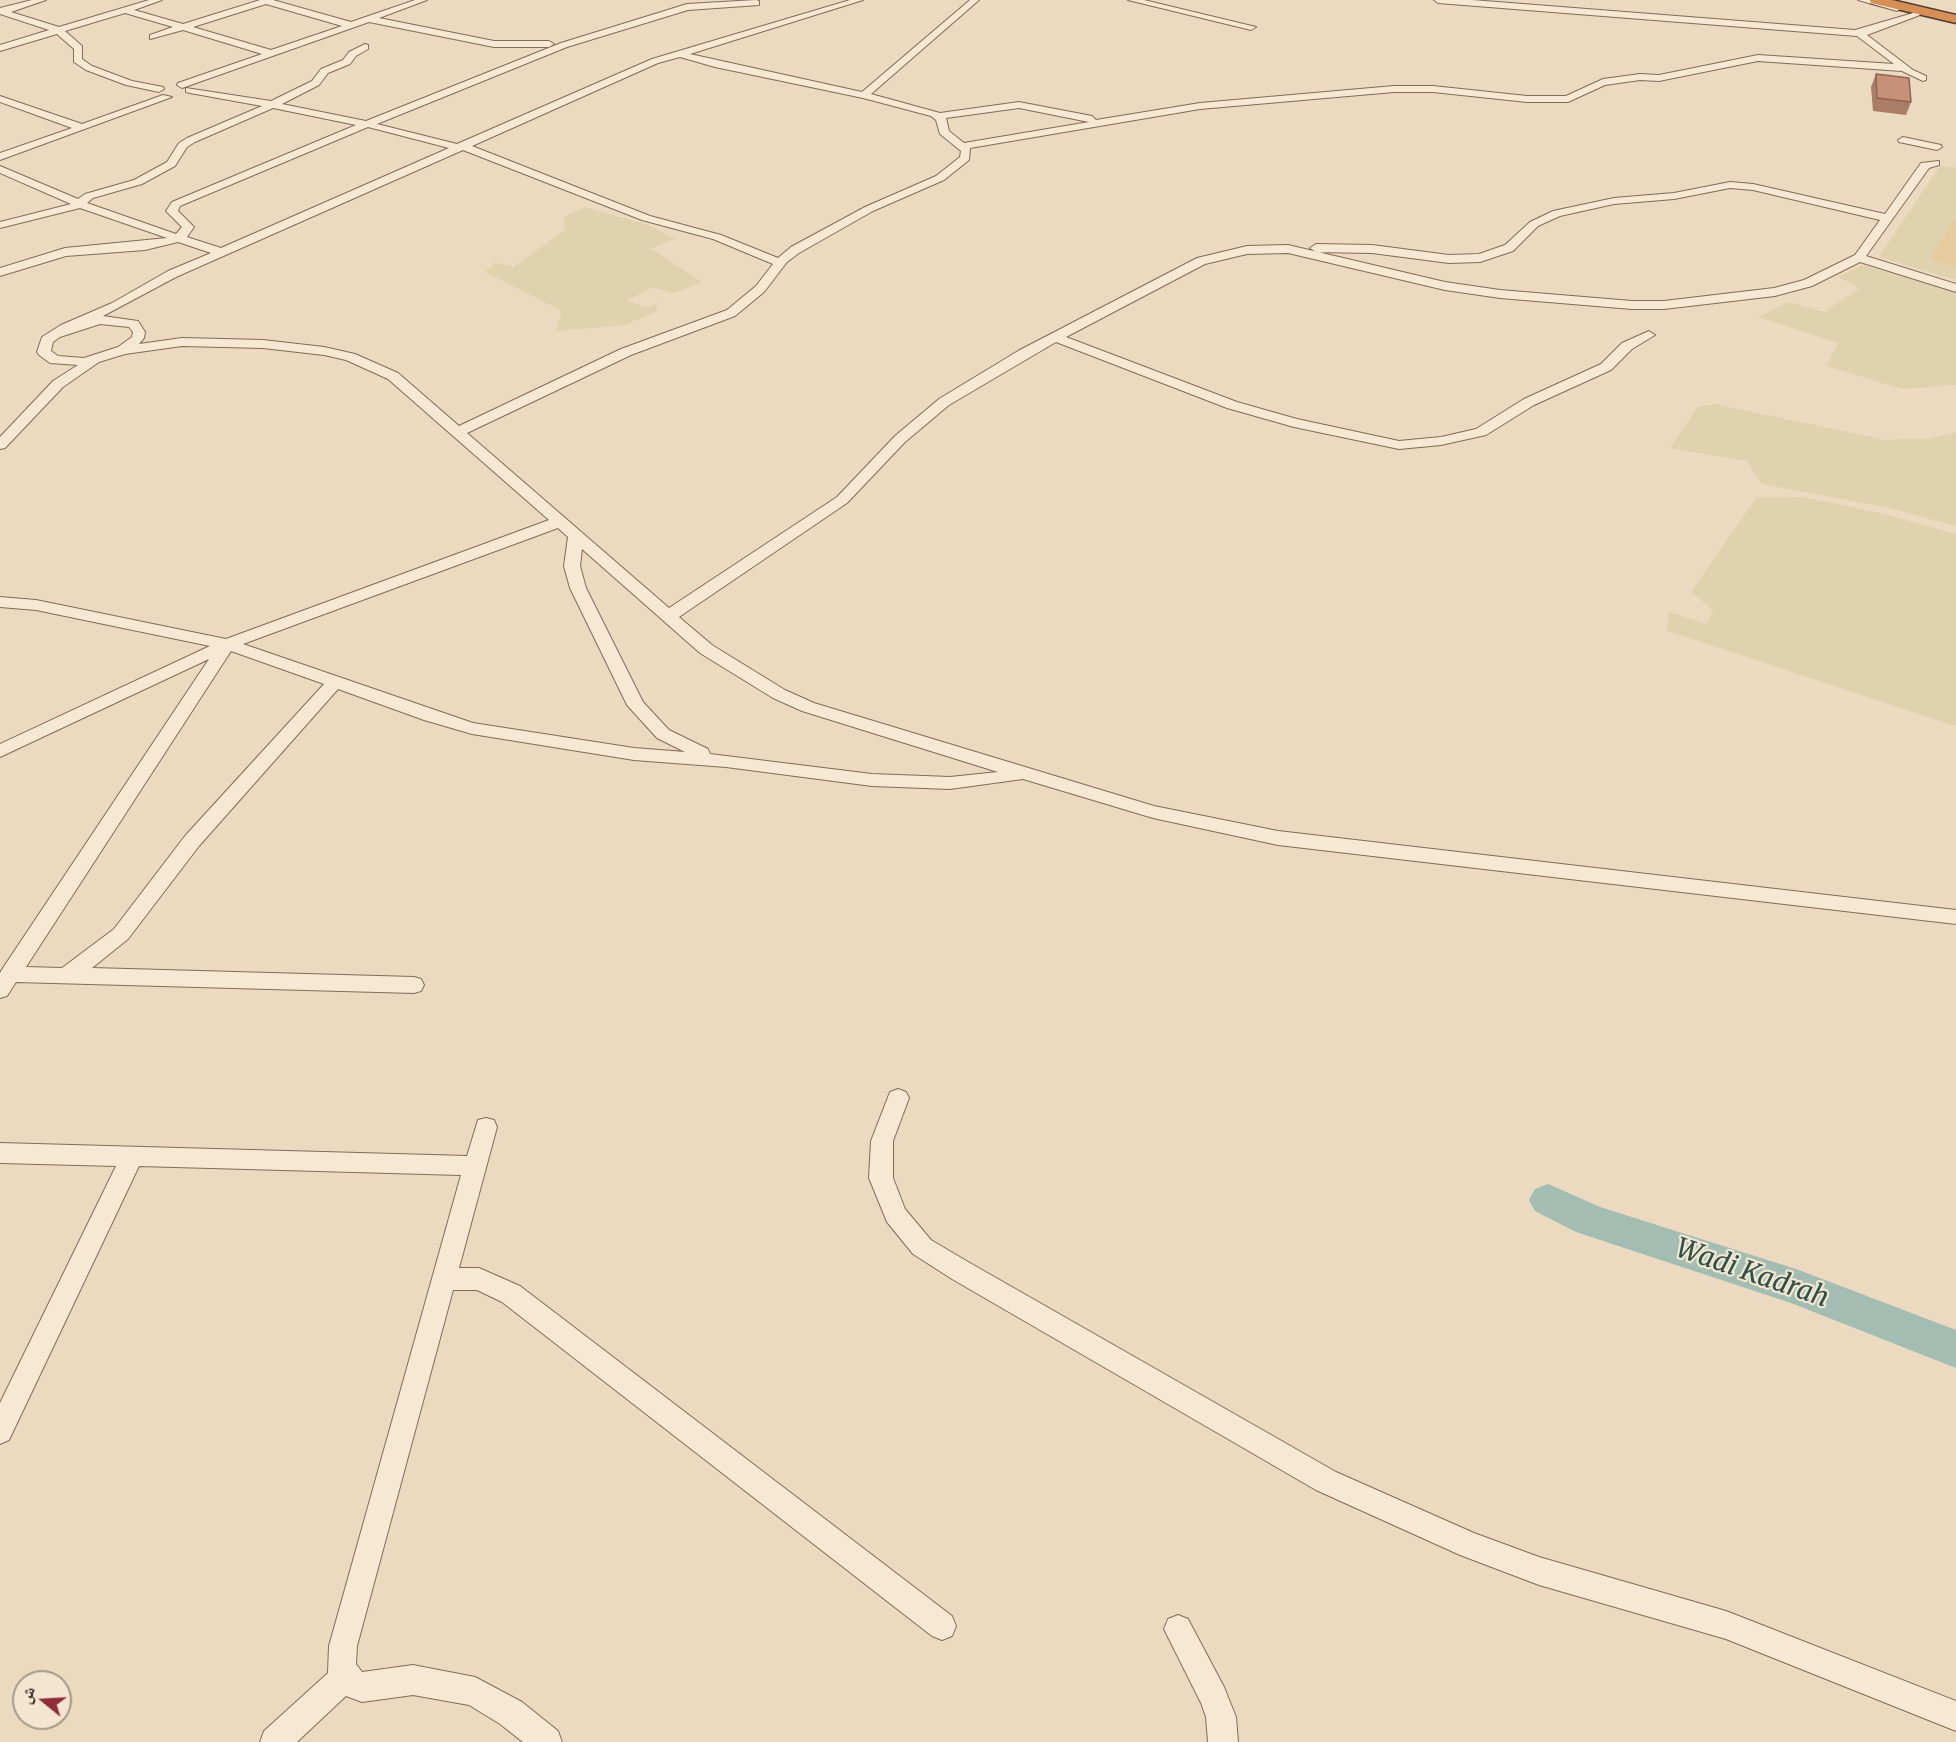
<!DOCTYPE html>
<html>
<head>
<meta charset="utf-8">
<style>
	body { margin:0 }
	#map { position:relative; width:1956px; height:1742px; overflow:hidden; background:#ebd9c0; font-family:Merriweather,"Noto Naskh Arabic",serif }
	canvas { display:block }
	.north { position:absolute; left:12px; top:1670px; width:60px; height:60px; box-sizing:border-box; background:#f3e5cf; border:2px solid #a69888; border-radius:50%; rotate:288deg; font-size:16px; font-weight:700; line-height:24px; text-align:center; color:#33251d }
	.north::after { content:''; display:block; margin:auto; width:21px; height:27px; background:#8e2d38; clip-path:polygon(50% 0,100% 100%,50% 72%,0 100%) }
</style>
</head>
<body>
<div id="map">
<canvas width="1956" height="1742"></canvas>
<div class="north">ش</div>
</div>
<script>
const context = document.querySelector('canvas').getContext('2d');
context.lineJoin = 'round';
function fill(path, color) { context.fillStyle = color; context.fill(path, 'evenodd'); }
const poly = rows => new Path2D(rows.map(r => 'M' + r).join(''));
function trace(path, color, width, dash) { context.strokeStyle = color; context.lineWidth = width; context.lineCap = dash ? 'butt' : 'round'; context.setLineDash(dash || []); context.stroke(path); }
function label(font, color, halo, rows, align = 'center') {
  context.font = font + ' Merriweather,serif'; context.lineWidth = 4.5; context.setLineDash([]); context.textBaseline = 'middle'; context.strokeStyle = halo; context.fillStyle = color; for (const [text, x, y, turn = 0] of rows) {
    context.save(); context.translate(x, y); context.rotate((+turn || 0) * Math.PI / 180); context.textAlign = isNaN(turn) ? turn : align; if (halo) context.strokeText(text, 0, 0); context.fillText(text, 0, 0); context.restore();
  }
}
const farmland = poly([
	[1940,166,1956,168,1956,221,1954,221,1930,259,1956,267,1956,280,1879,257],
	[584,207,645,224,676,239,651,248,702,282,674,293,652,287,627,301,646,308,658,302,656,312,624,325,556,331,562,311,485,272,495,263,513,267,565,230,564,217],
	[1862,265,1956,292,1956,385,1902,389,1827,366,1838,343,1758,317,1788,302,1824,312,1860,288,1838,277],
	[1714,404,1886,440,1933,438,1956,432,1956,526,1886,507,1762,484,1747,461,1670,448,1698,407],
	[1802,497,1880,513,1956,534,1956,726,1667,631,1669,612,1707,624,1713,610,1691,592,1756,498]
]);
const sand = poly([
	[1954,220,1956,221,1956,267,1930,259]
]);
const river = poly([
	[1548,1184,1600,1207,1796,1269,1956,1330,1956,1368,1791,1303,1576,1232,1535,1211,1529,1200,1535,1189,1548,1184]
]);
const minor = poly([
	[32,0,46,0,11,12,59,27,149,0,162,0,134,10,183,24,260,0,273,0,351,22,415,0,427,0,379,18,494,41,549,41,554,44,549,47,494,47,369,22,182,88,177,85,178,83,262,54,183,30,150,39,150,35,173,27,125,13,65,31,82,46,82,59,92,66,132,81,163,87,164,89,159,92,126,85,86,70,74,62,74,49,57,34,0,51,0,45,49,30,0,14,0,8,32,0],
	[266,4,342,26,271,50,193,27,266,4],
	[756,0,759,1,759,5,688,10,567,47,377,124,457,144,652,59,850,0,863,0,690,54,862,92,970,0,979,0,871,94,940,113,1019,102,1092,116,1096,120,1200,103,1394,86,1433,86,1527,96,1566,96,1603,79,1640,74,1659,75,1758,55,1894,64,1857,36,1438,3,1434,0,1472,0,1855,30,1920,11,1920,15,1867,35,1913,70,1926,76,1926,80,1923,81,1902,71,1758,61,1659,81,1640,80,1605,85,1568,102,1527,102,1433,92,1394,92,1200,109,970,148,969,160,944,180,873,211,799,253,787,262,764,292,735,316,631,355,467,433,669,608,837,497,895,436,939,399,1018,351,1197,258,1247,246,1288,245,1445,282,1500,290,1632,301,1664,301,1774,288,1804,280,1855,255,1880,220,1753,190,1730,188,1674,199,1614,204,1560,216,1538,226,1513,251,1480,262,1449,263,1372,253,1316,252,1310,248,1316,244,1372,245,1449,255,1479,254,1505,245,1530,222,1553,211,1614,198,1674,193,1730,182,1753,184,1885,214,1921,163,1939,161,1939,165,1929,168,1866,256,1956,284,1956,292,1860,262,1812,286,1775,296,1664,309,1632,309,1500,298,1445,290,1288,253,1247,254,1205,264,1066,337,1237,402,1297,419,1399,441,1441,437,1476,429,1524,399,1601,364,1622,343,1649,331,1655,335,1632,349,1611,370,1534,405,1486,435,1441,445,1399,449,1294,427,1227,408,1056,342,949,405,905,442,847,503,679,617,712,645,785,690,814,703,1154,806,1278,831,1956,910,1956,924,1278,845,1153,818,1023,779,950,789,872,786,726,767,634,760,472,734,424,720,338,689,199,846,128,939,92,968,414,977,421,979,424,985,421,991,414,993,16,982,7,996,0,998,0,973,3,968,209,659,0,757,0,744,210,646,36,610,0,607,0,597,36,600,226,639,549,520,388,379,346,360,324,355,263,348,182,346,125,354,99,362,63,387,5,448,0,449,0,437,53,381,78,365,50,363,39,355,37,352,42,337,61,325,112,303,168,271,211,253,178,242,145,250,66,256,0,276,0,268,65,248,167,238,80,208,0,228,0,222,71,204,0,173,0,166,78,199,85,194,134,180,167,162,179,143,187,138,262,106,190,93,186,92,186,88,271,101,312,81,321,69,343,60,349,52,365,44,368,45,368,49,356,56,350,64,328,73,319,85,282,104,366,121,561,43,687,4,756,0],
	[680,57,715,67,863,98,931,116,936,120,940,134,961,151,960,157,936,176,865,207,791,247,778,258,721,235,650,216,472,146,658,63,680,57],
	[273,108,356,125,172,202,166,211,182,227,176,234,87,203,93,198,142,184,175,166,187,147,195,142,273,108],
	[1019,108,1089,122,964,143,949,131,946,118,1019,108],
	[368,127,449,148,221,248,187,237,194,227,178,211,180,206,368,127],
	[463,150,642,220,713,239,773,264,756,286,727,310,621,349,459,426,398,373,355,354,324,347,263,340,182,338,139,344,144,338,145,332,138,321,103,316,176,277,463,150],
	[100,324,129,327,133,332,132,337,118,347,84,358,58,356,51,351,53,342,60,337,100,324],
	[558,528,568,537,564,566,570,588,627,705,657,738,685,752,634,748,473,723,243,644,558,528],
	[582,549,700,653,773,698,802,711,998,772,950,777,872,774,710,754,708,749,669,730,643,702,586,588,580,566,582,549],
	[231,651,324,684,185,836,114,929,62,968,26,967,231,651],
	[1128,0,1144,0,1256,27,1251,30,1128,0],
	[1858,0,1874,0,1901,8,1897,11,1858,0],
	[163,95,172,97,0,160,0,153,72,128,0,102,0,96,82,124,163,95],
	[1903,137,1941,145,1942,147,1937,150,1899,142,1898,140,1903,137],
	[898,1089,906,1092,909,1098,893,1141,893,1178,905,1209,931,1240,970,1263,1336,1472,1474,1533,1539,1557,1726,1611,1956,1701,1956,1731,1726,1639,1539,1585,1460,1555,1316,1490,952,1279,913,1254,887,1222,869,1178,871,1141,890,1092,898,1089],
	[486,1118,494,1120,497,1127,459,1268,479,1268,520,1286,952,1616,956,1626,952,1636,942,1640,932,1636,502,1302,477,1290,453,1290,357,1646,356,1664,362,1672,413,1665,475,1677,522,1702,558,1731,562,1742,523,1742,500,1724,469,1705,413,1695,362,1702,346,1696,297,1742,260,1742,264,1731,328,1673,329,1646,461,1175,139,1166,9,1440,0,1444,0,1403,116,1166,0,1163,0,1143,467,1156,478,1120,486,1118],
	[1178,1615,1188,1619,1224,1687,1236,1717,1238,1742,1208,1742,1206,1717,1201,1703,1164,1629,1168,1619,1178,1615]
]);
const highway = poly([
	[1870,0,1892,0,1956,15,1956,23,1871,3,1870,0]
]);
const wall = poly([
	[1876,74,1911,102,1906,115,1873,111,1871,87]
]);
const building = poly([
	[1876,74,1909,78,1911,102,1877,98,1876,74]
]);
const nearWaternames = [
	["Wadi Kadrah",1752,1274,19]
];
fill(farmland, '#e0d2ae');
fill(sand, '#e6cb9e');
fill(river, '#a3bdb3');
trace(minor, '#836b59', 2);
trace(highway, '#503a2e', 3);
fill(minor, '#f6e8d3');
fill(highway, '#d68f55');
fill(wall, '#ab7c67');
fill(building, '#c79078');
trace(building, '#8b6554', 1.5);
label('italic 27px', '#2d524c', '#f3e5cf', nearWaternames);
</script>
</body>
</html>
